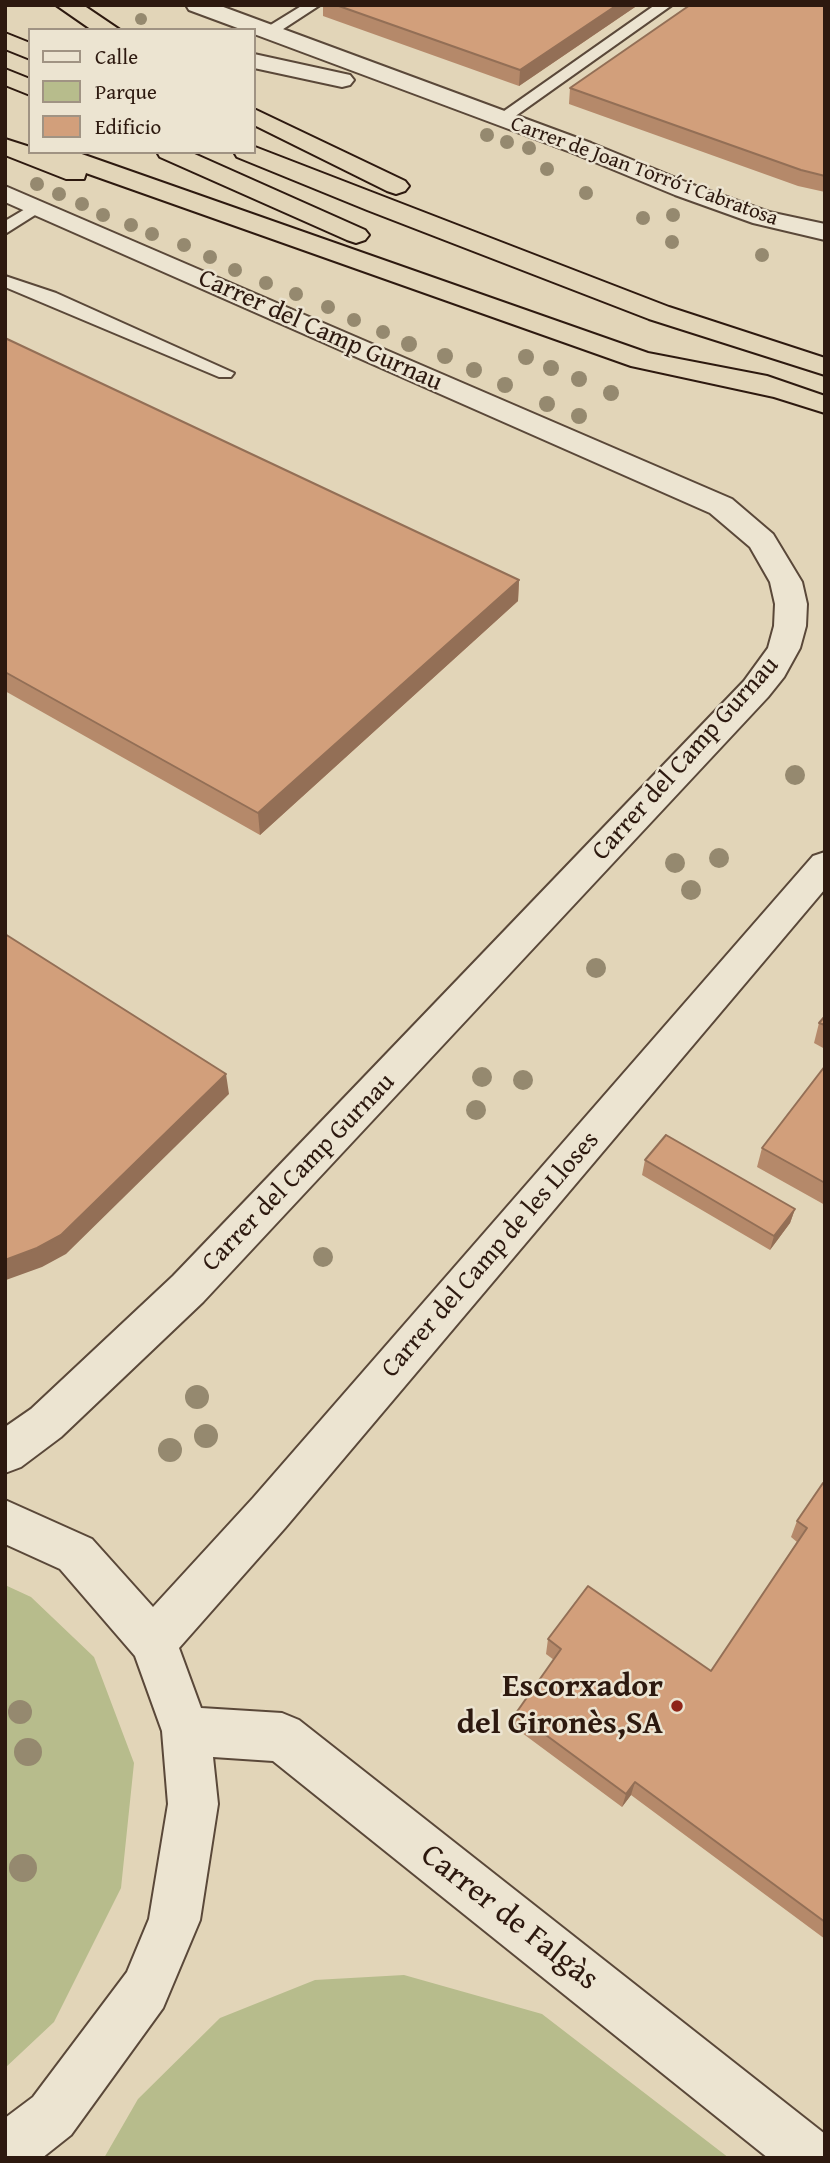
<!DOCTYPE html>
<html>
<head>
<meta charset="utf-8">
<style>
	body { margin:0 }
	#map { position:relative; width:830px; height:2163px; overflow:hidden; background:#e2d5b8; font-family:"Gentium Book Plus",serif }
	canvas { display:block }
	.frame { position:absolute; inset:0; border:7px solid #2d190f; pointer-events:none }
	.legend { position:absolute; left:28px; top:28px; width:228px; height:126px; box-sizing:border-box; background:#ece4d1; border:2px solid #a09383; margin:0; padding:9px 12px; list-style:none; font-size:21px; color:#2d190f }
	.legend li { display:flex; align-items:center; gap:14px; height:35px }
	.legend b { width:35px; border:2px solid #a09383 }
</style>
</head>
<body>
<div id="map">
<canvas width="830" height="2163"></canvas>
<div class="frame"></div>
<ul class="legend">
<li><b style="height:9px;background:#ece4d1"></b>Calle</li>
<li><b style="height:19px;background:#b7bc8c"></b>Parque</li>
<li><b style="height:19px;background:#d29f7b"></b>Edificio</li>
</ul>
</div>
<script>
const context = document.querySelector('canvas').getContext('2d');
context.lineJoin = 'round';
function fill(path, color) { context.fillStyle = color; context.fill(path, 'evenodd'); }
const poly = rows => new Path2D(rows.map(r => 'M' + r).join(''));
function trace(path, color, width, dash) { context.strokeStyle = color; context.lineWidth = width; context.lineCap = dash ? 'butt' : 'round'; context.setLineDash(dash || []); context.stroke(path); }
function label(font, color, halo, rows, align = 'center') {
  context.font = font + ' "Gentium Book Plus",serif'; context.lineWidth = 5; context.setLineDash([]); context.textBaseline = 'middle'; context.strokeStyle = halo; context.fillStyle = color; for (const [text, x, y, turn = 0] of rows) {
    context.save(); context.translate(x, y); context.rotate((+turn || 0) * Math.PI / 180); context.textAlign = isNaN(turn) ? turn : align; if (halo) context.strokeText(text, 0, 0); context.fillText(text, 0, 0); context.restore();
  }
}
const green = poly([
	[5,1585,31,1597,94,1657,134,1763,121,1888,54,2022,5,2068],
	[404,1975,542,2014,729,2158,104,2158,138,2099,220,2018,315,1980]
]);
const service = poly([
	[303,5,320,5,274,35,264,35,264,29,303,5],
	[655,5,672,5,507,122,497,122,497,116,655,5],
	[37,202,45,207,43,210,5,234,5,221,37,202],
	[5,276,56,293,234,373,231,377,219,377,5,287,5,276]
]);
const minor = poly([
	[186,5,218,5,591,143,693,185,769,212,825,224,825,240,753,223,675,195,573,153,254,34,254,30,243,30,189,10,186,5],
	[254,54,350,75,354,80,350,85,342,87,254,68,254,54],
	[5,186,732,499,773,534,802,582,807,604,806,626,800,648,784,677,768,697,203,1302,61,1437,21,1467,5,1473,5,1427,31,1409,173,1276,744,681,768,648,774,626,775,604,770,582,750,547,710,513,5,202,5,186],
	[825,852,825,889,285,1528,179,1648,201,1708,282,1713,299,1720,825,2134,825,2158,768,2158,273,1761,213,1757,218,1804,200,1920,163,2008,71,2135,42,2158,5,2158,5,2118,33,2097,127,1972,149,1919,168,1804,162,1731,135,1656,60,1569,5,1544,5,1500,92,1539,153,1607,253,1498,813,856,825,852]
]);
const trunk = poly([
	[56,5,83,5,120,30,92,30,56,5],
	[5,33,30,43,30,59,5,49,5,33],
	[5,69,30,79,30,95,5,85,5,69],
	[254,109,405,181,409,186,405,191,396,194,387,191,254,125,254,109],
	[5,139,30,147,30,152,76,152,648,353,767,376,825,396,825,413,774,397,631,366,86,173,84,179,66,179,5,155,5,139],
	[255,147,669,307,825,358,825,375,649,319,367,210,237,157,234,152,254,152,255,147],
	[157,152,190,152,365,230,369,235,365,240,356,243,347,240,160,157,157,152]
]);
const trees = [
	[141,19,6],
	[487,135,7],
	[507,142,7],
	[529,148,7],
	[547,169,7],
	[37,184,7],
	[586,193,7],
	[59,194,7],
	[82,204,7],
	[103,215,7],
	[673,215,7],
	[643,218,7],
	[131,225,7],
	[152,234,7],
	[672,242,7],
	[184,245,7],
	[762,255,7],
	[210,257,7],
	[235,270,7],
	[266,283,7],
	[296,294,7],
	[328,307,7],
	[354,320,7],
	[383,332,7],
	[409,344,8],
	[445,356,8],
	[526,357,8],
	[551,368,8],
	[474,370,8],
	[579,379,8],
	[505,385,8],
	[611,393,8],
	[547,404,8],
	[579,416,8],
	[795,775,10],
	[719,858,10],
	[675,863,10],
	[691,890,10],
	[596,968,10],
	[482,1077,10],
	[523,1080,10],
	[476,1110,10],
	[323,1257,10],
	[197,1397,12],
	[206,1436,12],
	[170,1450,12],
	[20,1712,12],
	[28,1752,14],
	[23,1868,14]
];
const wall = poly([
	[323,5,638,5,519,86,323,16],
	[825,7,825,192,798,186,569,104,570,88],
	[5,338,519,580,518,601,260,835,5,691],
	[825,1016,825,1049,814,1043,819,1023],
	[825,1066,825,1205,757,1167,762,1148],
	[645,1160,795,1209,790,1223,770,1250,642,1175],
	[825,1484,825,1939,631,1795,622,1807,514,1727,516,1713,554,1660,546,1654,548,1639,711,1671,797,1542,791,1537,797,1521]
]);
const shadedWall = poly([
	[617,5,638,5,519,86,520,70],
	[519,580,518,601,260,835,258,813],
	[226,1074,229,1094,66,1254,42,1267,6,1280,5,1260],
	[795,1209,790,1223,770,1250,774,1236],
	[635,1782,631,1795,622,1807,626,1794]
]);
const building = poly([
	[336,5,617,5,520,70,336,5],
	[690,5,821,5,825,7,825,176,801,170,570,88,690,5],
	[5,338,519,580,258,813,5,672,5,338],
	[5,934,226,1074,61,1235,37,1248,5,1260,5,934],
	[825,1016,825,1025,819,1023,825,1016],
	[825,1066,825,1183,762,1148,825,1066],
	[666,1135,795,1209,774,1236,645,1160,666,1135],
	[823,1483,825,1484,825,1922,635,1782,626,1794,516,1713,561,1649,548,1639,588,1586,711,1671,807,1528,797,1521,823,1483]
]);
const markers = [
	[677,1706,7,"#8f2418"]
];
const farStreetnames = [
	["Carrer de Joan Torró i Cabratosa",644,172,20]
];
const streetNames = [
	["Carrer del Camp Gurnau",320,331,24],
	["Carrer del Camp Gurnau",686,759,-48],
	["Carrer del Camp Gurnau",299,1173,-46],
	["Carrer del Camp de les Lloses",491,1255,-49]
];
const nearPoinames = [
	["Escorxador",663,1688],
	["del Gironès,SA",663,1725]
];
const nearStreetnames = [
	["Carrer de Falgàs",509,1918,38]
];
fill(green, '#b7bc8c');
trace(service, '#5a4839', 4);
trace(minor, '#5a4839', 4);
trace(trunk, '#2d190f', 4);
fill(service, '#ece4d1');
fill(minor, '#ece4d1');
fill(trunk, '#e2d5b8');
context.fillStyle = '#95896f';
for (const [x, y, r] of trees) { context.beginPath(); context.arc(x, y, r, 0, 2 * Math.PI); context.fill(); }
fill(wall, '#b5896a');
fill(shadedWall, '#936f56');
fill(building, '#d29f7b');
trace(building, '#936f56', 2);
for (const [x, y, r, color] of markers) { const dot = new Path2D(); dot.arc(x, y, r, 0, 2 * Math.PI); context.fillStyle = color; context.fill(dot); trace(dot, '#ece4d1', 2.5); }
label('21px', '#2d190f', '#ece4d1', farStreetnames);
label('26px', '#2d190f', '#ece4d1', streetNames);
label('bold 32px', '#2d190f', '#ece4d1', nearPoinames, 'right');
label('32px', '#2d190f', '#ece4d1', nearStreetnames);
</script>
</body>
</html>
